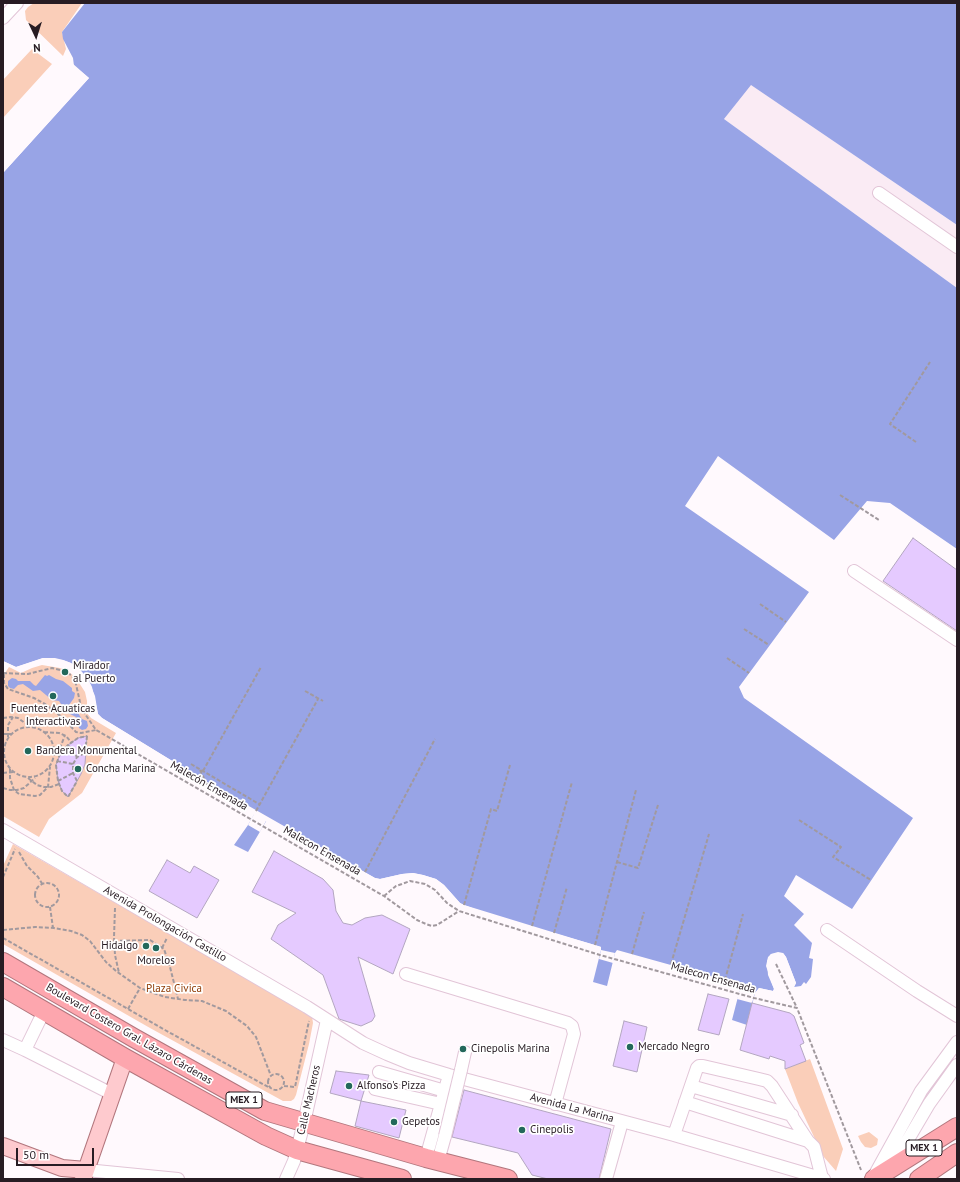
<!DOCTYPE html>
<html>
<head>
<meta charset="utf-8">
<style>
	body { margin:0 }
	#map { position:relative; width:960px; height:1182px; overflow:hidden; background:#fff9fd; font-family:"PT Sans",sans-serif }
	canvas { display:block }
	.frame { position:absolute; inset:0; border:4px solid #271c23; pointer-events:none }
	.north { position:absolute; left:16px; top:16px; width:40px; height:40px; -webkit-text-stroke:3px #fff; paint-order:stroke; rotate:176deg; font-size:11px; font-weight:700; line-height:16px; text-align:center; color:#271c23 }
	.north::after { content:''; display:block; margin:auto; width:14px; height:18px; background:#271c23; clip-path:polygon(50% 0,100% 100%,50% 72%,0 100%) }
	.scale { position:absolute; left:16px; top:1148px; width:78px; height:18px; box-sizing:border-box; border:2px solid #271c23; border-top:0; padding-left:5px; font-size:12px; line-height:14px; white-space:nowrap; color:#271c23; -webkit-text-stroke:3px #fff; paint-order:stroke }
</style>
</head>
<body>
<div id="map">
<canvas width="960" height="1182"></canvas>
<div class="frame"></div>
<div class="north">N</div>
<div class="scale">50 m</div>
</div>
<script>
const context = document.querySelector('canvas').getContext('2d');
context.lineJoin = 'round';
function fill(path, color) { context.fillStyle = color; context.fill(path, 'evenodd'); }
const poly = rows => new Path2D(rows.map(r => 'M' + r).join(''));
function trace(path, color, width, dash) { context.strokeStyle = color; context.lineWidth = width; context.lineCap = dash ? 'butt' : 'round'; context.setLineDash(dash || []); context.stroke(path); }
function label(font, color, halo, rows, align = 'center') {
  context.font = font + ' "PT Sans",sans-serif'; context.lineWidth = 3.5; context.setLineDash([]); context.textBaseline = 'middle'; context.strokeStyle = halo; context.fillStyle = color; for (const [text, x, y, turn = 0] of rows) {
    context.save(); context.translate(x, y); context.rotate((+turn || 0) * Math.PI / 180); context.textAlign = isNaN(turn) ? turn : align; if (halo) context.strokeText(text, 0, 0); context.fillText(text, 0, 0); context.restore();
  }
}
const built = poly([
	[750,84,957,225,957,288,724,119]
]);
const green = poly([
	[34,3,82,3,62,32,66,49,63,56,26,20,25,11,28,7],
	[32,49,52,64,3,118,3,80],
	[42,665,60,668,68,671,76,678,85,692,87,701,87,713,91,718,116,733,82,793,49,819,39,837,3,816,3,676,9,667,21,673,32,668],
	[13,844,312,1016,313,1023,309,1044,296,1095,294,1099,291,1101,283,1101,150,1028,3,944,3,866],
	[810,1059,843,1149,836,1171,823,1156,798,1103,785,1069],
	[869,1132,878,1139,877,1145,871,1148,865,1147,861,1142,858,1136]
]);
const water = poly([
	[85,3,957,3,957,225,751,85,724,119,957,288,957,549,890,503,867,501,834,540,718,456,685,506,809,592,739,687,744,698,913,818,852,909,796,875,784,896,804,914,794,925,812,943,809,958,813,959,811,977,806,984,804,982,801,986,794,987,796,983,786,957,783,953,771,954,767,961,768,975,774,989,773,991,759,988,755,993,747,1025,732,1020,740,989,739,984,617,950,615,953,607,986,593,982,601,950,601,947,464,905,460,903,444,885,436,879,423,875,413,873,402,874,380,879,375,878,268,818,248,852,234,845,248,825,256,811,205,781,102,718,98,714,95,696,88,679,81,671,71,663,63,660,43,658,16,667,3,661,3,173,89,78,74,66,73,58,63,39,62,32],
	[45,675,47,676,49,675,56,679,63,681,72,688,72,691,75,693,74,698,69,705,69,708,78,713,82,719,87,721,88,726,86,729,82,730,79,728,76,717,68,713,66,711,65,706,61,704,59,701,52,700,40,690,33,691,23,684,18,685,14,689,10,688,8,686,8,681,12,678,16,679,18,681,30,681,34,685,36,686]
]);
const pier = poly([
	[72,63,89,78,3,173,3,170,86,78,73,67],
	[43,658,55,658,63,660,71,663,81,671,88,679,92,687,98,714,102,718,205,781,375,878,380,879,402,874,413,873,423,875,436,879,444,885,460,903,464,905,494,916,595,945,601,947,601,950,615,953,613,963,599,959,601,950,595,947,463,907,443,887,435,881,413,875,402,876,380,881,375,880,269,820,268,822,266,821,260,832,248,825,254,814,253,813,254,811,204,783,100,719,96,715,93,696,87,680,70,665,54,660,43,660,16,669,3,663,3,661,16,667],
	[778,952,783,953,786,957,796,983,794,987,784,958,782,955,778,954,772,956,768,965,776,988,774,992,759,991,757,993,755,993,752,1003,737,999,740,989,755,993,759,988,773,991,774,989,766,966,768,957,771,954]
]);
const building = poly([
	[913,538,957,570,957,631,883,581,913,538],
	[87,736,85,764,81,774,68,797,62,791,58,781,56,765,60,754,68,745,78,738,87,736],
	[274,851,323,879,333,890,336,911,343,923,352,925,365,918,382,915,410,929,393,974,358,957,375,1016,372,1021,361,1026,339,1019,323,975,271,939,278,925,296,913,252,892,274,851],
	[167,860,190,873,194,866,219,880,197,918,149,891,167,860],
	[708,994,729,999,719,1035,698,1030,708,994],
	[752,1003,790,1013,794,1016,804,1043,800,1045,806,1061,785,1069,785,1061,770,1056,769,1059,740,1050,752,1003],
	[624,1021,647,1027,637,1072,613,1066,624,1021],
	[336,1071,369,1075,361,1101,330,1093,336,1071],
	[464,1090,611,1129,599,1179,548,1179,532,1175,518,1153,452,1137,464,1090],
	[361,1101,406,1110,399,1138,355,1126,361,1101]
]);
const path = poly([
	[916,442,890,424,930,362],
	[840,495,879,520],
	[760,604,786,622],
	[744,629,769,645],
	[727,658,749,673],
	[3,673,28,674,52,668,60,670,71,675,75,680,80,702,83,711,96,730,384,896,417,920,426,924,432,926,437,925,459,911],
	[4,674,4,683,8,689,34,698,45,704,63,718,76,732,81,733,96,730],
	[305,691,323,701],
	[3,718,11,717,18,718,29,726],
	'4 752a25 25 0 1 1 50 0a25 25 0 1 1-50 0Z',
	[44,732,59,733,66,736,71,742],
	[3,734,11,734],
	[87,736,85,753,77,757,73,764,73,773,77,781,68,797,62,791,58,781,56,765,60,754,68,745,78,738,87,736],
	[8,737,8,725,13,717],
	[68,745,77,757],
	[55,752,60,748,65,735],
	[57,761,73,764],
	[191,764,259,804],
	[10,769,10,778,14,790,19,794,35,796,40,795,48,787,50,767],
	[200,770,209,789],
	[203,771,261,667],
	[3,773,13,772],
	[28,778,37,785,44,787,51,787,59,784],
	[58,781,73,773],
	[3,788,10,790,17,790,24,788,35,778],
	[256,811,318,699],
	[799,820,841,847,833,857,871,880],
	[19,852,27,866,38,877,43,885],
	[617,862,638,868,658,805],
	[365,872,435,739],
	[3,877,15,849],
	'35 895a12 12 0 1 1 24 0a12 12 0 1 1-24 0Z',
	[384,896,396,886,402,884,410,881,425,884,435,890,447,903,459,911,600,955,754,998,797,1008,861,1170],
	[464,905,491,809,497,811,510,765],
	[50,907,53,928],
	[115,908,114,937,115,955,119,973],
	[532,926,572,782],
	[3,930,35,927,54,928,71,931,82,935,90,941,106,962,116,971,140,988,165,997,185,1000,202,1001,226,1011,247,1026,256,1037,271,1076],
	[554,933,567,887],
	[3,938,165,1030,270,1088],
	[114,941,150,940,164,949,170,967,178,999],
	[595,945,636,790],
	[162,948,167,938],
	[632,954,644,912],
	[671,964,709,834],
	[776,964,797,1008],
	[725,980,743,914],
	[128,1009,140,988],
	'268 1082a8 8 0 1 1 16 0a8 8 0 1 1-16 0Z',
	[284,1086,295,1087,309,1021]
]);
const minor = poly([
	[3,18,17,3],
	[879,193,957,247],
	[854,571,957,640],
	[3,830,307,1007,363,1043,387,1054,409,1063,449,1075,674,1135,824,1179],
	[827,930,917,991,957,1016],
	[406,974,568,1023,572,1026,574,1034,555,1104],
	[3,1040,25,1050,44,1011],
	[25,1050,112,1094],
	[461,1070,465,1052],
	[379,1072,445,1091],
	[691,1086,792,1115],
	[375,1089,441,1104],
	[685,1102,808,1141],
	[674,1135,697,1068,699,1066,703,1066,759,1079,767,1081,772,1086,808,1141,814,1147,822,1178],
	[426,1158,449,1075],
	[438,1161,445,1136],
	[893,1165,929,1104,957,1065],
	[86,1170,178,1179],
	[873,1178,921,1091,957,1042],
	[286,1179,294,1161,304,1123,327,1020],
	[606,1179,622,1122]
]);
const major = poly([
	[3,1146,62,1168,86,1170],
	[83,1179,125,1058]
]);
const highway = poly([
	[3,962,134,1038,265,1111,426,1158,508,1179],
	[3,987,125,1058,266,1136,297,1150,402,1179],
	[874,1179,957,1127],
	[919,1179,957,1153]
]);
const minorBridge = poly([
	[445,1136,461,1070]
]);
const markers = [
	[65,672,4,"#23685b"],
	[53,696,4,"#23685b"],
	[28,751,4,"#23685b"],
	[78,769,4,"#23685b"],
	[146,946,4,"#23685b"],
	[156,948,4,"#23685b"],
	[630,1047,4,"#23685b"],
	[463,1049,4,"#23685b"],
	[349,1086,4,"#23685b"],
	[394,1122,4,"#23685b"],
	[522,1130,4,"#23685b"]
];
const shields = [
	[244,1100,36],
	[924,1148,36]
];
const shieldNames = [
	["MEX 1",244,1100],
	["MEX 1",924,1148]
];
const poiNames = [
	["Mirador",73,666],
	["al Puerto",73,679],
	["Fuentes Acuaticas",53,709,"center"],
	["Interactivas",53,722,"center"],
	["Bandera Monumental",36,751],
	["Concha Marina",86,769],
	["Hidalgo",138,946,"right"],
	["Morelos",156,961,"center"],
	["Mercado Negro",638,1047],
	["Cinepolis Marina",471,1049],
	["Alfonso's Pizza",357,1086],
	["Gepetos",402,1122],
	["Cinepolis",530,1130]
];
const streetNames = [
	["Malecón Ensenada",209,786,30],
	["Malecon Ensenada",322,851,30],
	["Avenida Prolongación Castillo",165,924,30],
	["Malecon Ensenada",713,978,16],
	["Boulevard Costero Gral. Lázaro Cárdenas",129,1034,30],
	["Calle Macheros",309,1100,-77],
	["Avenida La Marina",572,1108,15]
];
const parkNames = [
	["Plaza Civica",174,989]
];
fill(built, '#faebf4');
fill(green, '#faceb9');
fill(water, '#98a4e6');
fill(pier, '#fff9fd');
fill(building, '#e5caff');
trace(building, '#b3a6c0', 1);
trace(minor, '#e2c5d7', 14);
trace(major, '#b2767d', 18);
trace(highway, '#b2767d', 20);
trace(path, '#a1999e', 2, [4, 2]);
trace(minor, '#fff', 12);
trace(major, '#fecace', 16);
trace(highway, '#fda6ae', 18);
trace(minorBridge, '#e2c5d7', 14, []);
trace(minorBridge, '#fff', 12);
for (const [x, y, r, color] of markers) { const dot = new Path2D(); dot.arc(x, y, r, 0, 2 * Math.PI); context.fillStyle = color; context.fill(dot); trace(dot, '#fff', 1.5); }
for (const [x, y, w] of shields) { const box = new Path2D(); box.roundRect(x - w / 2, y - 8, w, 16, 3); context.fillStyle = '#fff'; context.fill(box); trace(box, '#271c23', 1); }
label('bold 10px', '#271c23', null, shieldNames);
label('11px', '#271c23', '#fff', poiNames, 'left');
label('11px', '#271c23', '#fff', streetNames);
label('11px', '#8e3b04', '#fff', parkNames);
</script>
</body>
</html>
